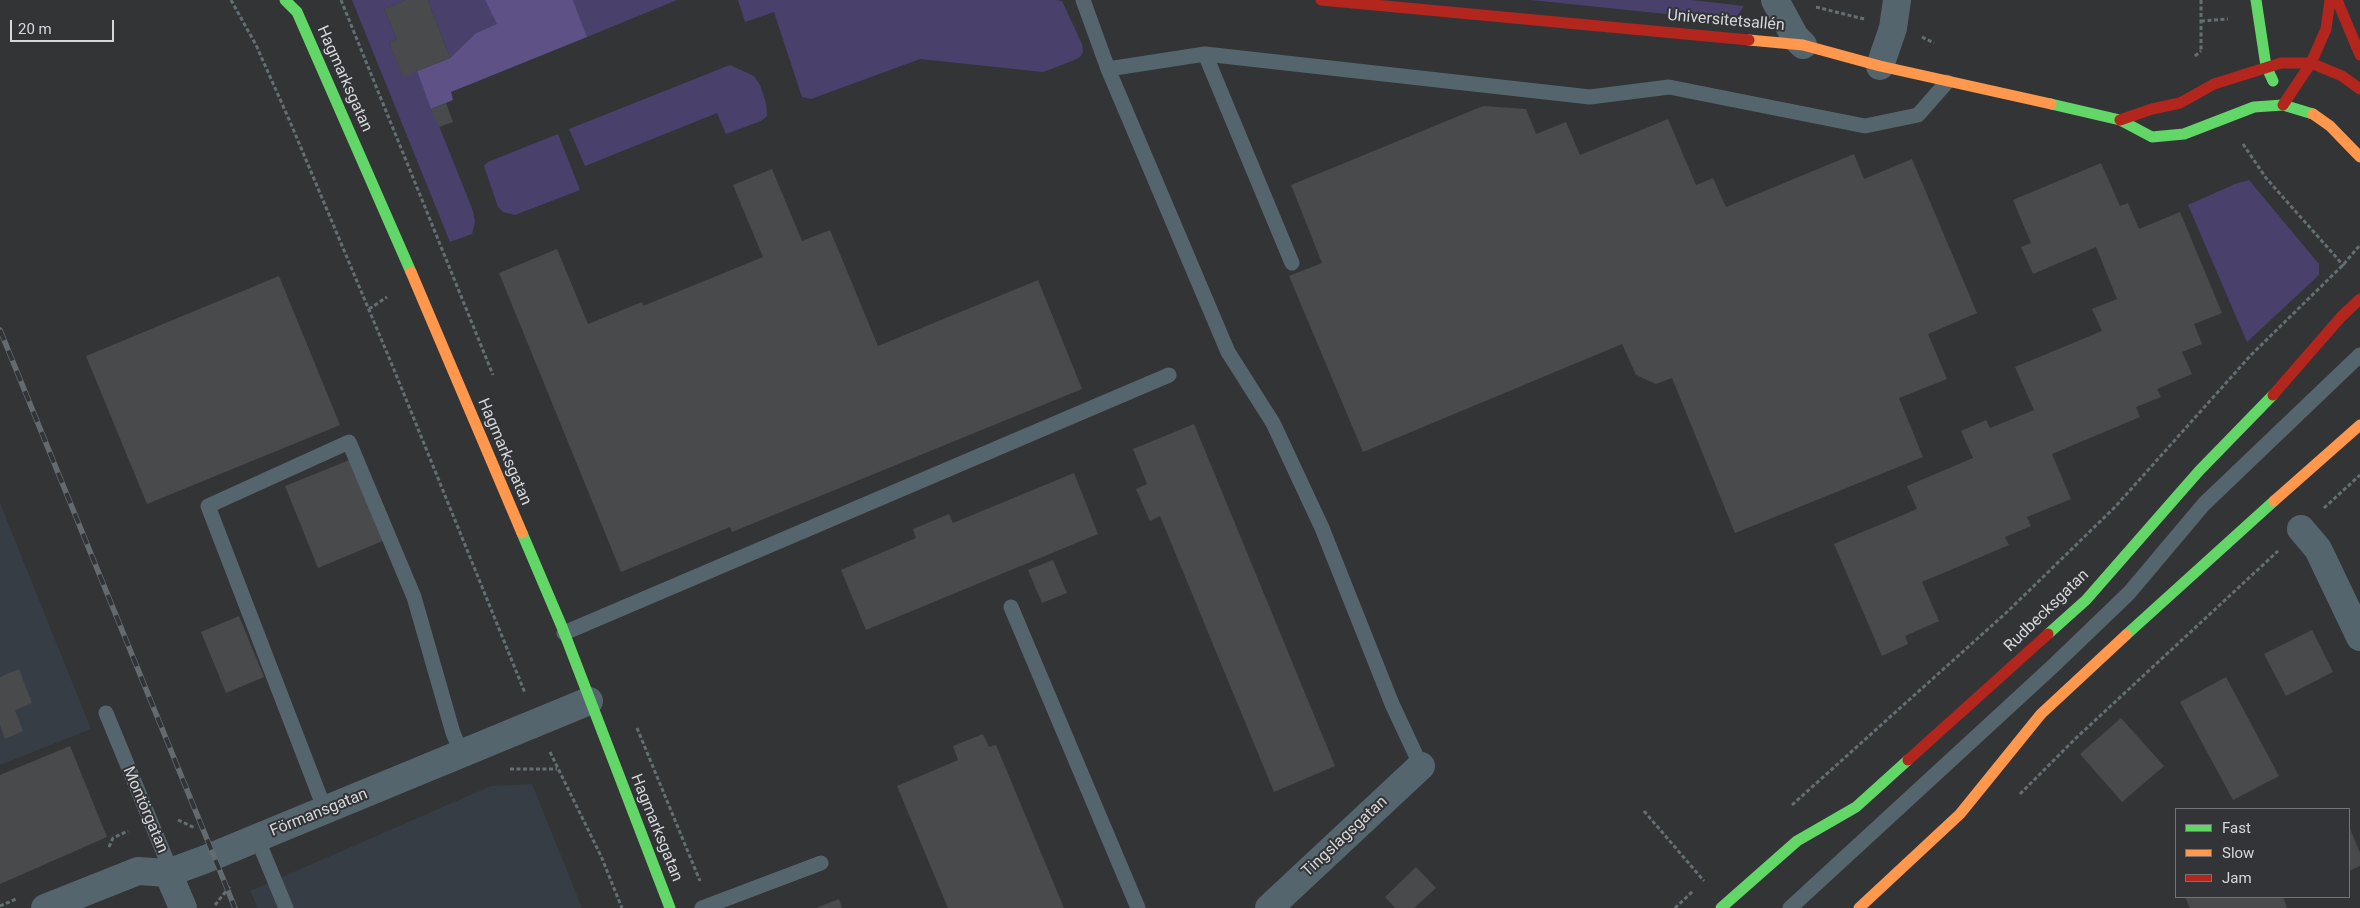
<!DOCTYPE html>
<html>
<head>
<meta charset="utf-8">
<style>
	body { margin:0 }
	#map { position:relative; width:2360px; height:908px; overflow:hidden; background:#333436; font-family:Roboto,sans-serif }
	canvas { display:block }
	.legend { position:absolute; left:2175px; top:808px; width:175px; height:90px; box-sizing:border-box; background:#323437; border:1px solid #737578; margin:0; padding:6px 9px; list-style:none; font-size:15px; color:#d5d7d9 }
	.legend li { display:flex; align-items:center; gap:10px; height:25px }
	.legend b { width:25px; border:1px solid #737578 }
	.scale { position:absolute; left:10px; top:20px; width:104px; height:22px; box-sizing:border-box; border:2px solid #d5d7d9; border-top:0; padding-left:6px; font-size:15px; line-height:18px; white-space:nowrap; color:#d5d7d9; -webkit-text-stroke:4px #323437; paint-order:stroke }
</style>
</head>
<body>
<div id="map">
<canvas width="2360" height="908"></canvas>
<ul class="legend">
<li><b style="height:6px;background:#63d668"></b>Fast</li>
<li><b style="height:6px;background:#ff974d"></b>Slow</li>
<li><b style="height:6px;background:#b3261e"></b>Jam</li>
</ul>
<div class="scale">20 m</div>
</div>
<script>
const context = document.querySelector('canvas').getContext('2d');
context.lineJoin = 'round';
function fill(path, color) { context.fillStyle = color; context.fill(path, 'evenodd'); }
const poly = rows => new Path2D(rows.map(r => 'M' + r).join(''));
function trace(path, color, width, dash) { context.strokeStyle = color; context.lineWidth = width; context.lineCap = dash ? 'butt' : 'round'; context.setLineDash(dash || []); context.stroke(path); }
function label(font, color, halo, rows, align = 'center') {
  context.font = font + ' Roboto,sans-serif'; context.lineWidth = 4; context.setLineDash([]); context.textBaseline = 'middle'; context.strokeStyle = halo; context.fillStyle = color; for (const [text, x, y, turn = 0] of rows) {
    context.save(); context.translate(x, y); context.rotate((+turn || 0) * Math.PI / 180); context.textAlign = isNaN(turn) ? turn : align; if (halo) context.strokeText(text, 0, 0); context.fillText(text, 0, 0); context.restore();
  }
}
const built = poly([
	[0,503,91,729,0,765],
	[532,784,582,908,258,908,250,891,491,786]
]);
const green = poly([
	[352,0,406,0,384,9,397,39,389,42,403,76,417,71,473,211,475,222,472,234,450,242],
	[428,0,485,0,498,24,476,33,450,58],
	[573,0,677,0,587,37],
	[738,0,1056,0,1062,1,1082,44,1083,52,1080,57,1072,61,1043,72,920,59,811,99,802,97,774,12,745,22],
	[1531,0,1692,0,1744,6,1738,15,1724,20],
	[730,65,754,76,760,85,766,103,767,116,761,121,726,134,717,113,585,166,569,129],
	[558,134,580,190,515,215,503,212,498,207,484,166,488,162],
	[2249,180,2319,264,2319,275,2247,342,2188,205,2235,184]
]);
const forest = poly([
	[485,0,573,0,587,37,451,92,453,100,431,109,417,71,450,58,476,33,497,24]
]);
const building = poly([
	[406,0,428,0,450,58,403,77,389,42,397,39,384,9],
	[446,103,453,122,439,127,431,109],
	[1483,106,1526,109,1536,134,1566,122,1580,155,1668,119,1696,185,1713,178,1726,207,1854,154,1864,179,1912,159,1977,313,1928,334,1947,379,1899,398,1923,457,1735,533,1672,378,1656,384,1636,375,1622,344,1363,452,1289,276,1322,263,1291,185],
	[2101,163,2120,206,2128,203,2139,229,2180,212,2222,313,2194,324,2202,344,2182,352,2192,374,2157,389,2161,397,2136,407,2140,417,2052,454,2071,499,2027,517,2031,526,2005,537,2009,545,1922,582,1939,621,1905,636,1908,644,1882,656,1834,544,1917,509,1907,486,1973,458,1961,431,1986,420,1990,428,2034,410,2015,367,2102,331,2092,309,2117,299,2096,247,2033,274,2021,247,2031,243,2013,200],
	[772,169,802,241,830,230,878,346,1038,280,1082,389,732,532,730,527,621,572,499,273,557,249,588,324,642,302,643,306,763,257,733,185],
	[279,276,340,425,147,504,86,356],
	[1194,424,1335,766,1274,792,1160,516,1150,521,1136,489,1147,484,1133,449],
	[352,459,385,540,318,568,285,486],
	[1074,473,1098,534,866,630,841,570,916,538,913,529,949,514,953,523],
	[1053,560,1067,593,1042,603,1028,570],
	[239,616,264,677,226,693,201,632],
	[2312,630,2333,672,2286,696,2264,654],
	[19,669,32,703,15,710,23,731,5,739,0,725,0,677],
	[2226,677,2279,776,2233,800,2180,702],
	[2121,718,2164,766,2122,802,2080,754],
	[983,734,989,747,996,745,1064,908,948,908,897,786,958,760,953,746],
	[70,746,107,837,0,884,0,775],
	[2349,826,2360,853,2360,866,2349,871],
	[1416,867,1436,888,1414,908,1395,908,1385,897],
	[2185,897,2283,897,2287,908,2190,908],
	[839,899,842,908,816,908]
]);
const path = poly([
	[231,0,256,45,291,124,395,372,525,693],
	[341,0,493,375],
	[2201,0,2201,52],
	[1816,7,1864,19],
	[2201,21,2228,19],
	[1922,37,1934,43],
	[2195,56,2201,51],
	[2243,144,2266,178,2344,266],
	[369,309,387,297],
	[2324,508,2360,475],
	[637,728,700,881],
	[550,752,601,856,622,908],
	[510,769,557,769],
	[2020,794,2075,739,2278,551],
	[1792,805,2007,612,2115,507,2251,355,2343,265,2360,245],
	[1644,811,1704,881],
	[178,820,195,828],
	[109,847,113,838,128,831],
	[215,905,231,885],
	[0,906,16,899],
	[1675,908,1693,891]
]);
const lane = poly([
	[1083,0,1108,69,1228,352,1273,423,1322,528,1392,704,1421,766],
	[1205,54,1292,263],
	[1108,69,1205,54,1590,97,1669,87,1865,126,1918,115,1947,82],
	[1011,607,1138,908],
	[564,633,1169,375],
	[106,713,167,861,168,873],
	[325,810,208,506,349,442,414,597,453,733,462,754],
	[257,838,286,908],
	[702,908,821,863],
	[1790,908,2052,667,2129,593,2204,504,2360,355]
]);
const street = poly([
	[1775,0,1795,37,1803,45],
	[1880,66,1893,28,1897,0],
	[2301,529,2318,549,2360,637],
	[168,873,183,908],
	[45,908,138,871,168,873,206,859,589,701],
	[1269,908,1421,766]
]);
const fast = poly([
	[285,0,297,12,411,272],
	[2256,0,2266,66,2273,81],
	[2051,104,2120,120,2152,137,2184,134,2254,107,2283,105,2313,114],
	[522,533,562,627,670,908],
	[2048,634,2086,600,2199,471,2273,395],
	[2126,635,2274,501],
	[1721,908,1797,841,1856,807,1908,760]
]);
const slow = poly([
	[1749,40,1803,45,1880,66,2051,104],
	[2313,114,2330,126,2360,157],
	[411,272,522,533],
	[2274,501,2360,425],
	[1859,908,1960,814,2041,714,2126,635]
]);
const jam = poly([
	[1321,0,1749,40],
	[2337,0,2360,55],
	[2283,105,2311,63,2326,29,2330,0],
	[2120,120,2152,109,2180,103,2214,84,2281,63,2311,63,2342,76,2360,89],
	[2273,395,2341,317,2360,299],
	[1908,760,2048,634]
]);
const rail = poly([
	[0,330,235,908]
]);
const streetNames = [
	["Universitetsallén",1726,21,5],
	["Hagmarksgatan",344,79,66],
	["Hagmarksgatan",504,452,67],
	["Rudbecksgatan",2047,611,-44],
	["Montörgatan",145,810,67],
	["Förmansgatan",319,813,-22],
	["Hagmarksgatan",656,828,68],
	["Tingslagsgatan",1345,837,-43]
];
fill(built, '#373d44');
fill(green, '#4a406c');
fill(forest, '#5d5186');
fill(building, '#494a4c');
trace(path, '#646f74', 3, [4, 2.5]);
trace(lane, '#55656d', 15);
trace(street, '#55656d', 28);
trace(fast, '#63d668', 11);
trace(slow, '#ff974d', 11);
trace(jam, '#b3261e', 11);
trace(rail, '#636b6f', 5.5);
trace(rail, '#323437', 4, [11]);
label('16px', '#d5d7d9', '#323437', streetNames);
</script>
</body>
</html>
